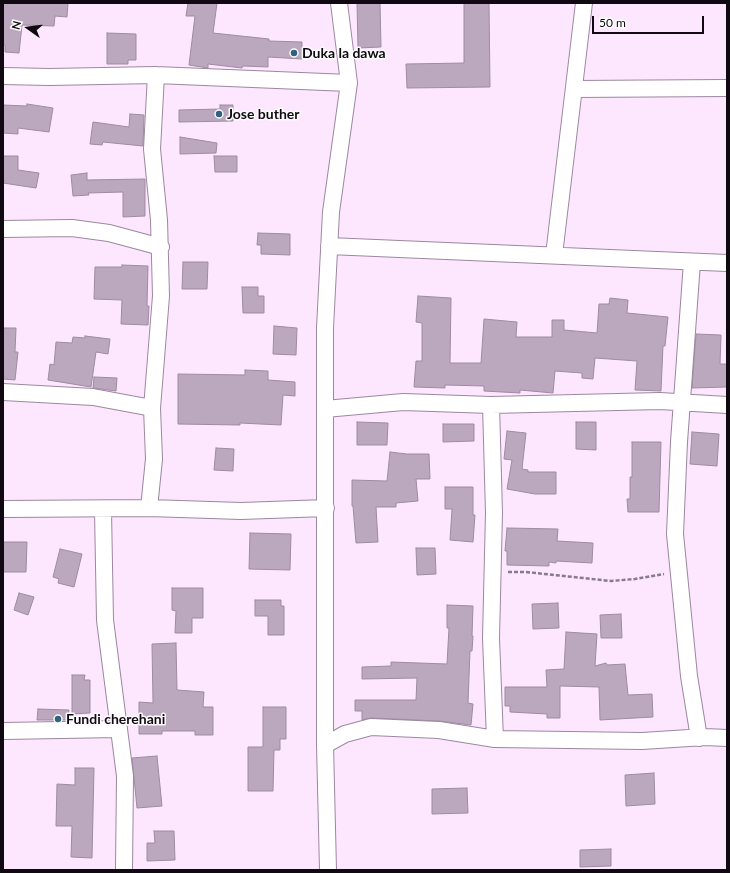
<!DOCTYPE html>
<html>
<head>
<meta charset="utf-8">
<style>
	body { margin:0 }
	#map { position:relative; width:730px; height:873px; overflow:hidden; background:#fce7ff; font-family:Lato,sans-serif }
	canvas { display:block }
	.frame { position:absolute; inset:0; border:4px solid #100911; pointer-events:none }
	.north { position:absolute; left:8px; top:8px; width:40px; height:40px; -webkit-text-stroke:3px #fcfcfc; paint-order:stroke; rotate:284deg; font-size:11px; font-weight:700; line-height:16px; text-align:center; color:#100911 }
	.north::after { content:''; display:block; margin:auto; width:14px; height:18px; background:#100911; clip-path:polygon(50% 0,100% 100%,50% 72%,0 100%) }
	.scale { position:absolute; left:592px; top:16px; width:112px; height:18px; box-sizing:border-box; border:2px solid #100911; border-top:0; padding-left:5px; font-size:12px; line-height:14px; white-space:nowrap; color:#100911; -webkit-text-stroke:3px #fcfcfc; paint-order:stroke }
</style>
</head>
<body>
<div id="map">
<canvas width="730" height="873"></canvas>
<div class="frame"></div>
<div class="north">N</div>
<div class="scale">50 m</div>
</div>
<script>
const context = document.querySelector('canvas').getContext('2d');
context.lineJoin = 'round';
function fill(path, color) { context.fillStyle = color; context.fill(path, 'evenodd'); }
const poly = rows => new Path2D(rows.map(r => 'M' + r).join(''));
function trace(path, color, width, dash) { context.strokeStyle = color; context.lineWidth = width; context.lineCap = dash ? 'butt' : 'round'; context.setLineDash(dash || []); context.stroke(path); }
function label(font, color, halo, rows, align = 'center') {
  context.font = font + ' Lato,sans-serif'; context.lineWidth = 3; context.setLineDash([]); context.textBaseline = 'middle'; context.strokeStyle = halo; context.fillStyle = color; for (const [text, x, y, turn = 0] of rows) {
    context.save(); context.translate(x, y); context.rotate((+turn || 0) * Math.PI / 180); context.textAlign = isNaN(turn) ? turn : align; if (halo) context.strokeText(text, 0, 0); context.fillText(text, 0, 0); context.restore();
  }
}
const building = poly([
	[3,3,68,3,67,17,55,16,54,26,22,25,19,53,5,52,5,45,3,44,3,3],
	[188,3,217,3,213,33,269,39,269,41,302,42,302,59,268,57,268,67,243,66,242,68,208,64,208,68,189,65,195,16,186,16,188,3],
	[357,3,380,3,381,47,358,48,357,3],
	[464,3,489,3,490,87,407,88,406,64,464,63,464,3],
	[107,33,136,34,136,60,128,60,128,64,107,64,107,33],
	[27,104,53,108,49,132,18,128,18,134,3,133,3,105,27,106,27,104],
	[220,105,233,105,233,121,179,122,179,110,220,109,220,105],
	[130,114,144,115,143,146,103,142,102,145,90,144,93,122,129,127,130,114],
	[180,137,217,143,216,153,180,154,180,137],
	[3,156,18,156,18,170,39,173,36,188,3,183,3,156],
	[214,156,237,156,237,172,215,172,214,156],
	[87,173,87,180,145,179,145,216,123,217,123,192,88,193,89,195,73,196,71,175,87,173],
	[258,233,290,234,290,255,261,254,261,245,257,245,258,233],
	[183,262,208,262,207,289,182,289,183,262],
	[122,265,148,266,147,306,149,306,148,325,121,324,122,300,94,299,95,267,122,267,122,265],
	[242,287,258,287,258,296,264,296,264,313,243,313,242,287],
	[418,296,451,298,450,363,481,363,484,319,517,322,516,337,552,337,552,320,564,320,564,330,597,333,599,304,609,304,610,298,628,300,627,313,668,317,665,346,663,346,661,391,635,390,637,361,595,358,593,379,582,378,582,373,555,371,553,393,520,390,520,393,484,391,484,386,445,385,445,388,414,387,416,361,422,361,422,323,416,322,418,296],
	[274,326,297,328,296,355,273,354,274,326],
	[3,328,16,328,15,352,18,352,15,380,3,379,3,328],
	[696,334,721,335,720,364,727,364,727,387,692,388,696,334],
	[85,336,110,339,108,354,96,352,91,387,48,380,50,364,54,365,56,342,72,343,73,337,85,338,85,336],
	[245,370,268,371,268,380,295,382,295,396,283,395,281,425,240,423,240,425,178,424,178,374,245,375,245,370],
	[94,377,117,378,116,391,93,388,94,377],
	[357,422,388,423,387,445,357,445,357,422],
	[576,422,596,422,596,450,576,449,576,422],
	[443,424,474,424,474,441,443,442,443,424],
	[507,431,526,433,522,469,528,470,528,472,556,472,556,494,535,494,507,489,512,460,504,459,507,431],
	[692,432,719,434,717,466,690,464,692,432],
	[632,442,661,442,659,512,628,512,627,499,630,499,630,477,632,477,632,442],
	[216,448,234,449,233,471,214,470,216,448],
	[390,452,407,454,429,454,430,479,416,479,418,501,396,503,396,507,376,507,378,542,356,543,353,506,352,506,352,480,387,481,390,452],
	[445,487,473,487,473,515,475,515,473,542,450,540,452,509,445,509,445,487],
	[507,528,558,529,557,541,593,543,592,563,556,561,556,563,549,562,549,566,507,565,507,551,505,551,507,528],
	[250,533,291,534,290,570,249,569,250,533],
	[3,542,27,542,26,572,3,572,3,542],
	[416,548,435,548,436,574,417,575,416,548],
	[60,549,82,554,74,587,58,583,59,579,53,577,60,549],
	[172,588,203,588,203,618,192,618,192,633,175,633,176,611,172,610,172,588],
	[19,593,34,597,28,615,14,610,19,593],
	[255,600,281,600,281,606,284,606,284,635,268,635,268,616,255,616,255,600],
	[558,603,559,628,533,629,532,604,558,603],
	[447,605,473,606,472,636,473,636,472,651,470,651,468,703,473,704,471,725,439,721,371,718,362,720,362,711,355,711,355,700,416,700,417,678,362,679,362,667,391,666,391,662,447,664,449,628,447,628,447,605],
	[621,614,622,638,601,638,600,615,621,614],
	[566,632,597,634,595,666,606,663,607,665,625,664,628,695,652,694,653,717,600,720,599,687,560,686,560,718,547,718,547,714,510,712,510,706,505,706,505,687,547,687,546,670,564,669,566,632],
	[176,643,177,690,204,692,203,707,213,707,213,735,195,735,195,731,162,731,162,734,139,734,139,702,153,703,152,644,176,643],
	[72,675,85,675,84,680,90,680,90,713,72,714,72,675],
	[263,707,286,707,286,739,280,739,280,750,274,750,273,791,248,791,248,747,263,747,263,707],
	[38,709,69,710,68,720,37,720,38,709],
	[157,756,162,806,137,808,132,758,157,756],
	[75,768,94,768,92,858,71,857,72,826,56,826,57,784,75,785,75,768],
	[654,773,655,804,626,806,625,775,654,773],
	[467,788,468,813,432,814,432,789,467,788],
	[154,831,174,831,175,860,147,861,147,843,155,843,154,831],
	[611,849,611,866,580,867,580,850,611,849]
]);
const path = poly([
	[508,572,526,572,611,581,635,579,664,574]
]);
const minor = poly([
	[3,76,49,77,156,75,349,83],
	[574,89,727,88],
	[3,229,72,228,109,233,161,247],
	[329,246,727,263],
	[554,255,584,3],
	[692,262,679,442,675,534,689,676,699,738],
	[3,392,93,397,152,408],
	[491,405,494,513,491,638,495,739],
	[325,409,403,402,491,405,660,401,727,405],
	[149,508,154,459,152,408,161,296,159,220,152,149,156,75],
	[3,509,149,508,241,511,326,508],
	[103,510,105,620,125,776,124,870],
	[3,731,119,729],
	[325,745,345,734,371,727,439,730,495,739,642,741,705,737,727,738],
	[328,870,325,745,325,328,331,212,349,83,339,3]
]);
const markers = [
	[294,53,4,"#306280"],
	[219,114,4,"#306280"],
	[58,719,4,"#306280"]
];
const poiNames = [
	["Duka la dawa",302,53],
	["Jose buther",227,114],
	["Fundi cherehani",66,719]
];
fill(building, '#bba7be');
trace(building, '#9e8ba1', 1);
trace(minor, '#9b889e', 18);
trace(path, '#897a8b', 2.5, [4, 2]);
trace(minor, '#fff', 16);
for (const [x, y, r, color] of markers) { const dot = new Path2D(); dot.arc(x, y, r, 0, 2 * Math.PI); context.fillStyle = color; context.fill(dot); trace(dot, '#fcfcfc', 1.5); }
label('bold 14px', '#100911', '#fcfcfc', poiNames, 'left');
</script>
</body>
</html>
